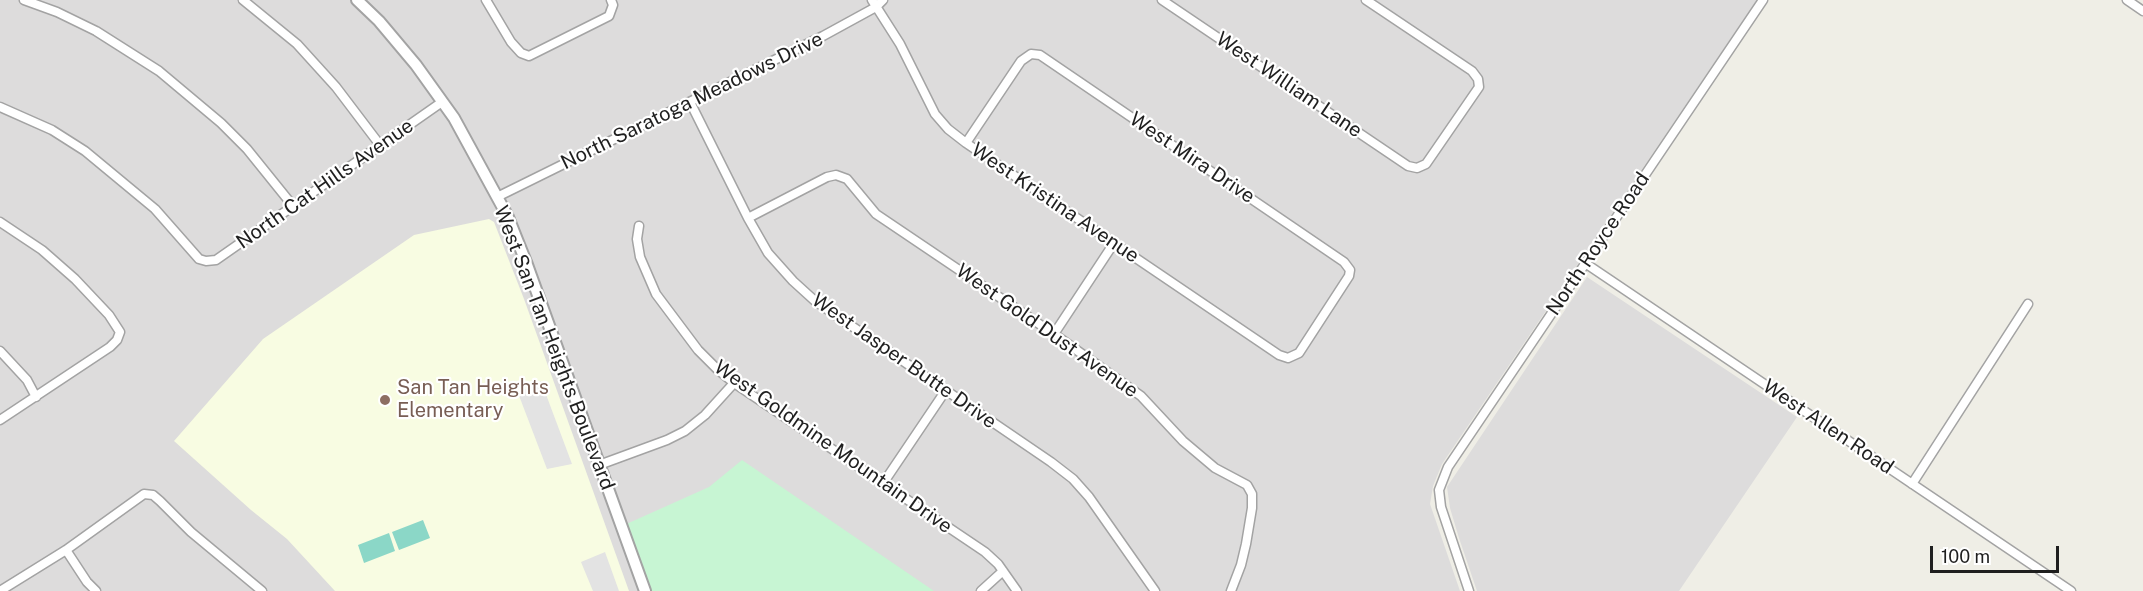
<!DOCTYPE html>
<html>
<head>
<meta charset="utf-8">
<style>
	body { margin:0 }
	#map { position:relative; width:2143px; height:591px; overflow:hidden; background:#efeee6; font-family:"Public Sans",sans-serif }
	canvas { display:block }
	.scale { position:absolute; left:1930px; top:546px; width:129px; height:27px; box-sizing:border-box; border:3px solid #1f1f1f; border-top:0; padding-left:8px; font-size:18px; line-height:21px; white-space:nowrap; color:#1f1f1f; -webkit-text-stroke:4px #fff; paint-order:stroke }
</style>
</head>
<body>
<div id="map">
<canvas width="2143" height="591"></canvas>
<div class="scale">100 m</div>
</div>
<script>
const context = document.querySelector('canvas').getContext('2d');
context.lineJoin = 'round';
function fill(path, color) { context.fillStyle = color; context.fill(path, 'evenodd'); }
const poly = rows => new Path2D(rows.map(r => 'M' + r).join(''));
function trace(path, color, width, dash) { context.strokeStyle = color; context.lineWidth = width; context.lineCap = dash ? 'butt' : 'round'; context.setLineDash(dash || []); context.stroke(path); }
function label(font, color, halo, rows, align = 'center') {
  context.font = font + ' "Public Sans",sans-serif'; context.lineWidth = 4.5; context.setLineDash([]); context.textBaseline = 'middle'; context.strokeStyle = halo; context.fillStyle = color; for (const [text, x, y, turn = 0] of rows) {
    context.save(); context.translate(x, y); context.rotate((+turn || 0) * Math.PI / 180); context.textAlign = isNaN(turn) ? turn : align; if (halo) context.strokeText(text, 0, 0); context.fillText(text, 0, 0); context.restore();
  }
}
const residential = poly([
	[0,0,1757,0,1442,464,1433,486,1430,504,1460,591,0,591],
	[1587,277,1797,417,1679,591,1477,591,1459,538,1450,508,1447,487]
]);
const education = poly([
	[489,219,494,222,524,299,629,591,335,591,287,539,251,510,174,441,263,339,414,235]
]);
const park = poly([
	[742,460,934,591,645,591,622,526,709,487]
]);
const pitch = poly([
	[423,520,430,538,399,550,392,532],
	[389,533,395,551,364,563,358,545]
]);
const parking = poly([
	[541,381,572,464,547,469,518,393],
	[605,552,619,591,593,591,581,562]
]);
const minor = poly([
	[24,0,57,12,96,31,159,71,221,123,247,149,293,206],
	[243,0,297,44,336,87,380,145],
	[486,0,511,42,521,53,529,56,609,16,613,5,611,0],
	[872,0,900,44,935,114,948,129,966,143,1279,355,1288,358,1299,353,1349,276,1350,270,1344,262,1040,55,1031,54,1021,61,966,143],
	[1162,0,1408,166,1417,168,1426,164,1479,87,1478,79,1472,71,1366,0],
	[2127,0,2143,11],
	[690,102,748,218,768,253,793,281,815,301,1051,462,1073,479,1089,497,1155,591],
	[0,107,52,130,85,151,155,209,199,259,206,261,216,260,442,102],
	[497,197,823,36,876,7,883,0],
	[748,218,827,177,836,175,847,179,876,214,1054,334,1141,396,1183,441,1215,468,1247,485,1252,494,1252,508,1246,544,1241,565,1231,591],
	[0,222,42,250,75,279,109,315,120,332,117,340,110,347,0,420],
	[639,226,637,239,640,257,656,294,698,350,717,369,734,383,985,552,998,564,1017,591],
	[1585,263,2071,591],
	[1054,334,1114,243],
	[0,351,27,380,36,397],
	[599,465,667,440,685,431,705,415,734,383],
	[884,482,946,390],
	[1912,484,2028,304],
	[66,550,87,582,96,591],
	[0,591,66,550,144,494,153,495,160,501,191,532,262,591],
	[981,591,1003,571],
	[1469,591,1441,507,1439,490,1448,467,1763,0]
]);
const tertiary = poly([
	[357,0,379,21,416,65,454,118,508,217,526,262,645,591]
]);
const markers = [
	[385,400,6,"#8d6e63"]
];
const streetNames = [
	["West William Lane",1289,85,34],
	["North Saratoga Meadows Drive",692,101,-26],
	["West Mira Drive",1192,158,34],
	["North Cat Hills Avenue",325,184,-35],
	["West Kristina Avenue",1055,203,34],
	["North Royce Road",1598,244,-56],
	["West Gold Dust Avenue",1047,331,35],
	["West San Tan Heights Boulevard",554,348,69],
	["West Jasper Butte Drive",904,361,35],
	["West Allen Road",1828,427,34],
	["West Goldmine Mountain Drive",833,447,35]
];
const educationNames = [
	["San Tan Heights",397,388],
	["Elementary",397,411]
];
fill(residential, '#dddcdc');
fill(education, '#f8fce2');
fill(park, '#c7f5d3');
fill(pitch, '#8bd7c7');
fill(parking, '#e3e3e3');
trace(minor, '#a3a3a3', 11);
trace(tertiary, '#a3a3a3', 14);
trace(minor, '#fff', 8);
trace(tertiary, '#fff', 10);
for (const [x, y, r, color] of markers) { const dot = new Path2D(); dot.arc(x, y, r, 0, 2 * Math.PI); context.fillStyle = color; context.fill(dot); trace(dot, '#fff', 2); }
label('20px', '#1f1f1f', '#fff', streetNames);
label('20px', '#785e54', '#fff', educationNames, 'left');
</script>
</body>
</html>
